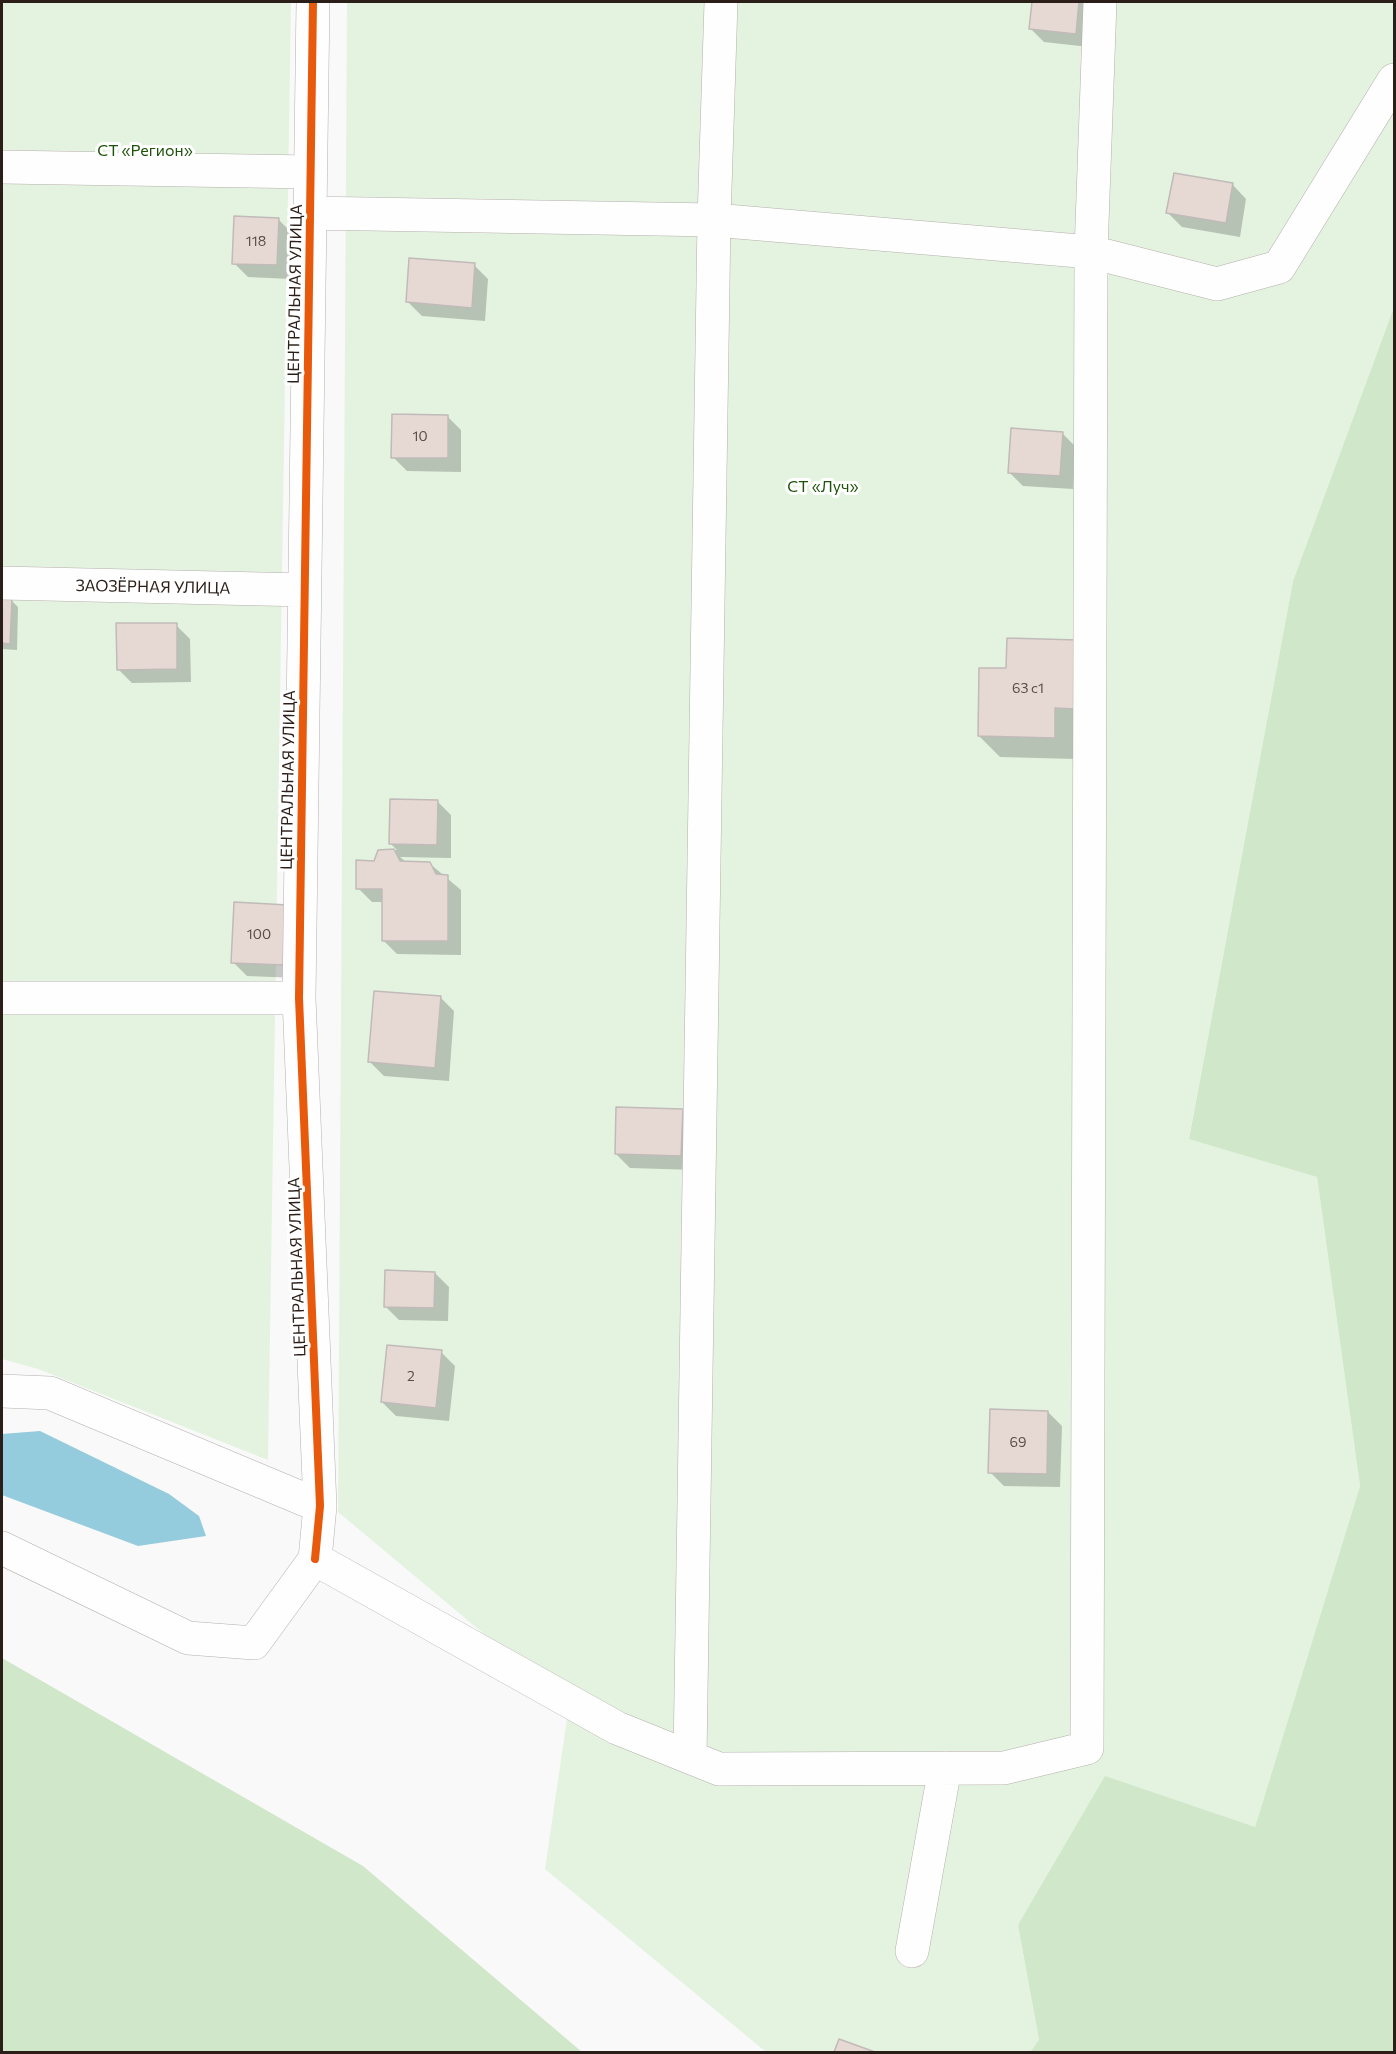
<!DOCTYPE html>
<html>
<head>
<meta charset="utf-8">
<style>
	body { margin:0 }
	#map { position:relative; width:1396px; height:2054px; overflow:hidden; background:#f9f9f9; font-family:Commissioner,sans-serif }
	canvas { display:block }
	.frame { position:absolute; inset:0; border:3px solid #2b1e18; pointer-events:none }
</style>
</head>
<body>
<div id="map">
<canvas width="1396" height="2054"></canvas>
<div class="frame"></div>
</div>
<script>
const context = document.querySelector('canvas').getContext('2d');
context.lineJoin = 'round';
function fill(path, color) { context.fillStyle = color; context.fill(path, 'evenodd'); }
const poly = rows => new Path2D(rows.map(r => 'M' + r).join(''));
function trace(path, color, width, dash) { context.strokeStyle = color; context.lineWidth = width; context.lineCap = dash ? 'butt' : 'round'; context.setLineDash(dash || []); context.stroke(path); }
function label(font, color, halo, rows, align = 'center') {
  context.font = font + ' Commissioner,sans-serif'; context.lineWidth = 6; context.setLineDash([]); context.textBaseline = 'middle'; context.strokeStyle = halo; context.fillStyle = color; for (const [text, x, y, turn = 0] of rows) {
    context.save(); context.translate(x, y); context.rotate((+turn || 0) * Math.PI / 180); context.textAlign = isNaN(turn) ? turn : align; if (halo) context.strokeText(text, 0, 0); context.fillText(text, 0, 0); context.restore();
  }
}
const green = poly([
	[2,2,291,2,268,1460,38,1369,2,1359],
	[347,2,1394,2,1394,307,1293,581,1189,1138,1317,1177,1360,1486,1255,1827,1018,1925,1039,2040,1030,2052,766,2052,545,1869,569,1705,338,1512]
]);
const forest = poly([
	[1394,307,1394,2052,1030,2052,1039,2040,1018,1925,1105,1776,1255,1827,1360,1486,1317,1177,1189,1139,1293,581],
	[2,1658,363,1866,582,2052,2,2052]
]);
const water = poly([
	[40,1431,169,1494,199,1516,206,1536,138,1546,2,1495,2,1434]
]);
const shadow = poly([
	[1033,2,1094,2,1089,47,1044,42,1030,28],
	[1233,185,1246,199,1240,237,1182,227,1168,213],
	[278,219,292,233,290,279,248,277,234,263],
	[474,265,488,279,485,321,422,316,408,302],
	[447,416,461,430,461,472,407,471,393,457],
	[1062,433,1076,447,1073,489,1023,486,1009,472],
	[2,600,11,600,18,607,17,650,2,649],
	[176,625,190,639,191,682,132,683,118,669],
	[1077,642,1075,759,1000,757,979,736,1007,669],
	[437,801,451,815,451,858,400,857,406,862,429,863,461,890,461,955,397,954,383,940,384,902,372,902,358,888,375,862,379,852,397,850,390,843],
	[235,903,298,978,247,976,233,962],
	[440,997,454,1011,449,1081,384,1076,370,1062],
	[683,1110,696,1124,695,1170,630,1168,616,1154],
	[435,1273,449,1287,448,1321,399,1320,385,1306],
	[441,1352,455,1366,449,1421,396,1416,382,1402],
	[1048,1412,1062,1426,1060,1487,1004,1486,990,1472]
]);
const building = poly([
	[1032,2,1079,2,1076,34,1029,29,1032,2],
	[1174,173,1233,183,1226,223,1166,213,1174,173],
	[234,216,279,218,277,265,232,264,234,216],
	[409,258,475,263,472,308,406,302,409,258],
	[392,414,448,415,448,458,391,458,392,414],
	[1011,428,1063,432,1060,476,1008,473,1011,428],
	[2,598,12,599,10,644,2,643,2,598],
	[116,623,177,623,177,669,117,670,116,623],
	[1007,638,1078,640,1076,709,1055,708,1055,738,978,736,979,668,1006,668,1007,638],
	[390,799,438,800,437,845,389,844,390,799],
	[394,849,400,861,430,862,436,874,448,875,448,941,382,941,382,889,356,889,356,860,374,861,378,850,394,849],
	[234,902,288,905,285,965,231,963,234,902],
	[374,991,441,996,435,1068,368,1062,374,991],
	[616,1107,683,1109,681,1156,615,1154,616,1107],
	[385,1270,435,1272,434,1308,384,1307,385,1270],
	[387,1345,442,1350,436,1408,381,1402,387,1345],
	[990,1409,1048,1411,1047,1474,988,1473,990,1409],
	[839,2039,875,2052,834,2052,839,2039]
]);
const minor = poly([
	[313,2,299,998,320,1506,315,1559],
	[2,167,311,172],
	[310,213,714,220,1091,252,1217,284,1279,267,1394,80],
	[2,583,305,590],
	[2,998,299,998],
	[2,1391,50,1393,320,1506],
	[2,1548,188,1638,254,1643,315,1559],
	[315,1559,617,1728,719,1769,1004,1768,1087,1748,1091,252,1100,2],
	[690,1757,714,220,721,2],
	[912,1951,945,1768]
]);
const cycleway = poly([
	[313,2,299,998,320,1506,315,1559]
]);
const numberNames = [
	["118",256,241],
	["10",420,436],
	["63 с1",1028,688],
	["100",259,934],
	["2",411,1376],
	["69",1018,1442]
];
const parkNames = [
	["СТ «Регион»",145,151],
	["СТ «Луч»",823,487]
];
const streetNames = [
	["ЦЕНТРАЛЬНАЯ УЛИЦА",295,294,-89],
	["ЗАОЗЁРНАЯ УЛИЦА",153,587,1],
	["ЦЕНТРАЛЬНАЯ УЛИЦА",288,780,-89],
	["ЦЕНТРАЛЬНАЯ УЛИЦА",297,1267,-92]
];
fill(green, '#e4f3e0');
fill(forest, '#d0e7ca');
fill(water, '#94cbdd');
fill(shadow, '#0003');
fill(building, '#e6d9d4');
trace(building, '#c0bab8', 1.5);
trace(minor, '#b5afad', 34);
trace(minor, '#fefefe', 33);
trace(cycleway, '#e8590c', 8);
label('14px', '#5a4d47', null, numberNames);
label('16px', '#1e5309', '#fff', parkNames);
label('16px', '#2b1e18', '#fff', streetNames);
</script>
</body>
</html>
